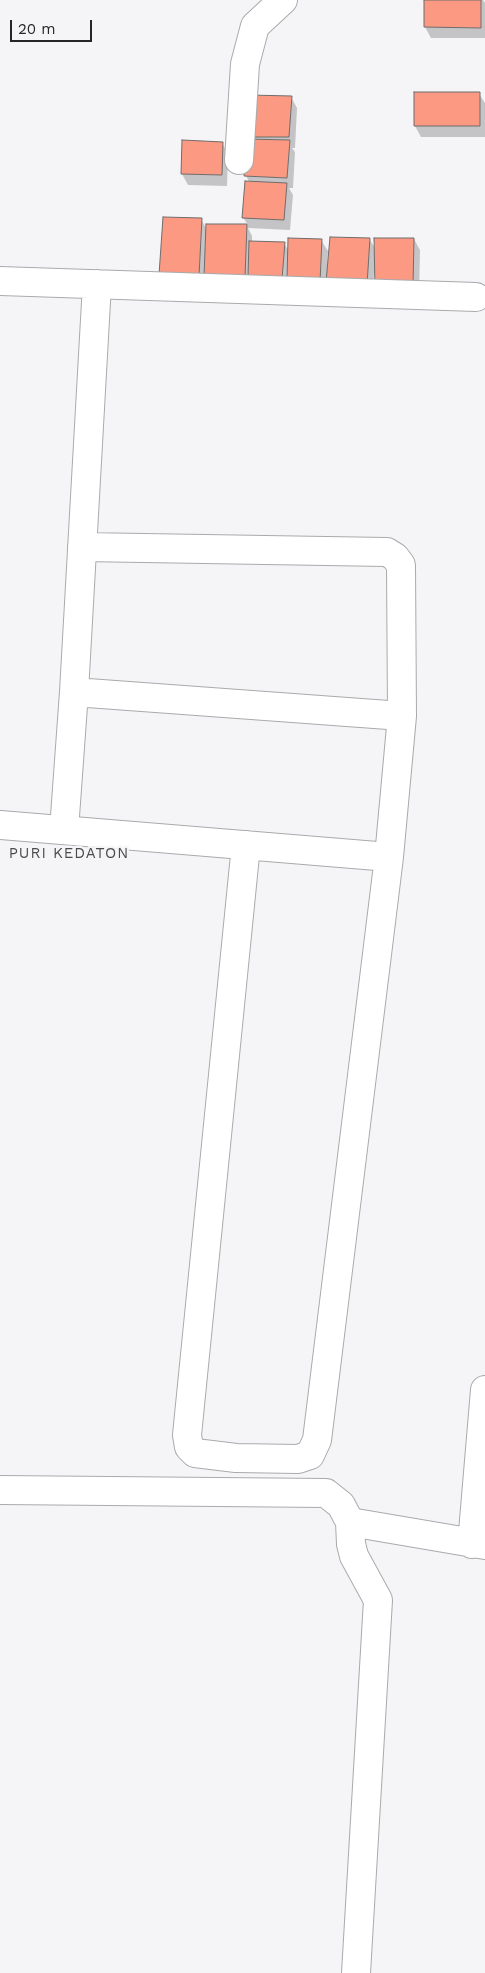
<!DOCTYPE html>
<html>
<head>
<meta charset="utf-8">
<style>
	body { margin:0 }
	#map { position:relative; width:485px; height:1973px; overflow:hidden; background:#f5f5f8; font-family:"Work Sans",sans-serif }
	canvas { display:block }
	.scale { position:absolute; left:10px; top:20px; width:82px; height:22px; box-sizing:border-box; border:2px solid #262627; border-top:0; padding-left:6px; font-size:15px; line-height:18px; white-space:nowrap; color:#262627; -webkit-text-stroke:4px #f5f5f8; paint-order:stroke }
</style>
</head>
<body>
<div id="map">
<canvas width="485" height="1973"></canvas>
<div class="scale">20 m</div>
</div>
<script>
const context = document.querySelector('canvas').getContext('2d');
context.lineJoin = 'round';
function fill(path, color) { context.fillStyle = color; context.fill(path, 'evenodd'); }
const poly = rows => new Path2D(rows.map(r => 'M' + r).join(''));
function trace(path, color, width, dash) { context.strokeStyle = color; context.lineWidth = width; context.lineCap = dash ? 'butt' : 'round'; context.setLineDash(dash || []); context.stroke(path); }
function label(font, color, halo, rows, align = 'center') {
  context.font = font + ' "Work Sans",sans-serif'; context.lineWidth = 4.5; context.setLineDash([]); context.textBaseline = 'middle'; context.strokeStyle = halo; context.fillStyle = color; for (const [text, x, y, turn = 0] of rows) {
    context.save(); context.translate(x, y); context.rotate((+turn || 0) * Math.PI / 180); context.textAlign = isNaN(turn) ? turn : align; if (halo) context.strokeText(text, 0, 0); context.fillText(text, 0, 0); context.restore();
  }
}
const shadow = poly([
	[425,0,483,0,485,3,485,38,431,38,425,27],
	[479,94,485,103,485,137,421,137,415,126],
	[291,97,297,108,295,148,292,148,295,152,293,188,289,188,293,195,290,230,248,228,252,236,252,242,284,243,289,252,321,240,328,251,327,266,329,266,370,240,376,250,414,239,420,250,419,297,376,273,374,273,373,295,167,285,201,219,207,230,208,226,248,225,243,217,250,183,246,176,247,140],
	[222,143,228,154,227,186,188,185,182,174]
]);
const building = poly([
	[424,0,481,0,481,28,424,27,424,0],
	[414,92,480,92,480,126,414,126,414,92],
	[248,95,292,96,289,137,246,137,248,95],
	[246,139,290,140,287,178,244,176,246,139],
	[182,140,223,142,222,175,181,174,182,140],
	[245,181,287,183,284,220,242,218,245,181],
	[163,217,202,218,199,276,159,275,163,217],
	[206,224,247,224,245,278,204,277,206,224],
	[330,237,370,238,367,285,326,282,330,237],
	[288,238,322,239,320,282,287,280,288,238],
	[374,238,414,238,413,286,375,288,374,238],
	[249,241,285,242,282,279,248,277,249,241]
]);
const street = poly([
	[239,160,245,64,255,26,283,0],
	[0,281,476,297],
	[82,547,387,552,395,557,401,565,402,716,389,857,317,1440,310,1455,298,1459,236,1458,195,1453,189,1447,187,1435,246,845],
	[74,692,402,716],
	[0,825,389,857],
	[64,830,74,692,97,284],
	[0,1490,326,1493,341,1505,350,1522,485,1545],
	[350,1522,351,1544,354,1556,378,1600,356,1973],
	[472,1544,485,1390]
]);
const neighbourhoodNames = [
	["PURI KEDATON",69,854]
];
fill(shadow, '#0003');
fill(building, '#fb9982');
trace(building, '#6f6c6b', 1);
trace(street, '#a9aaac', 30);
trace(street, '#fff', 28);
context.letterSpacing = '1px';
label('15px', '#4c4c4e', '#f5f5f8', neighbourhoodNames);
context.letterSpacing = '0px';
</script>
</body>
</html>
